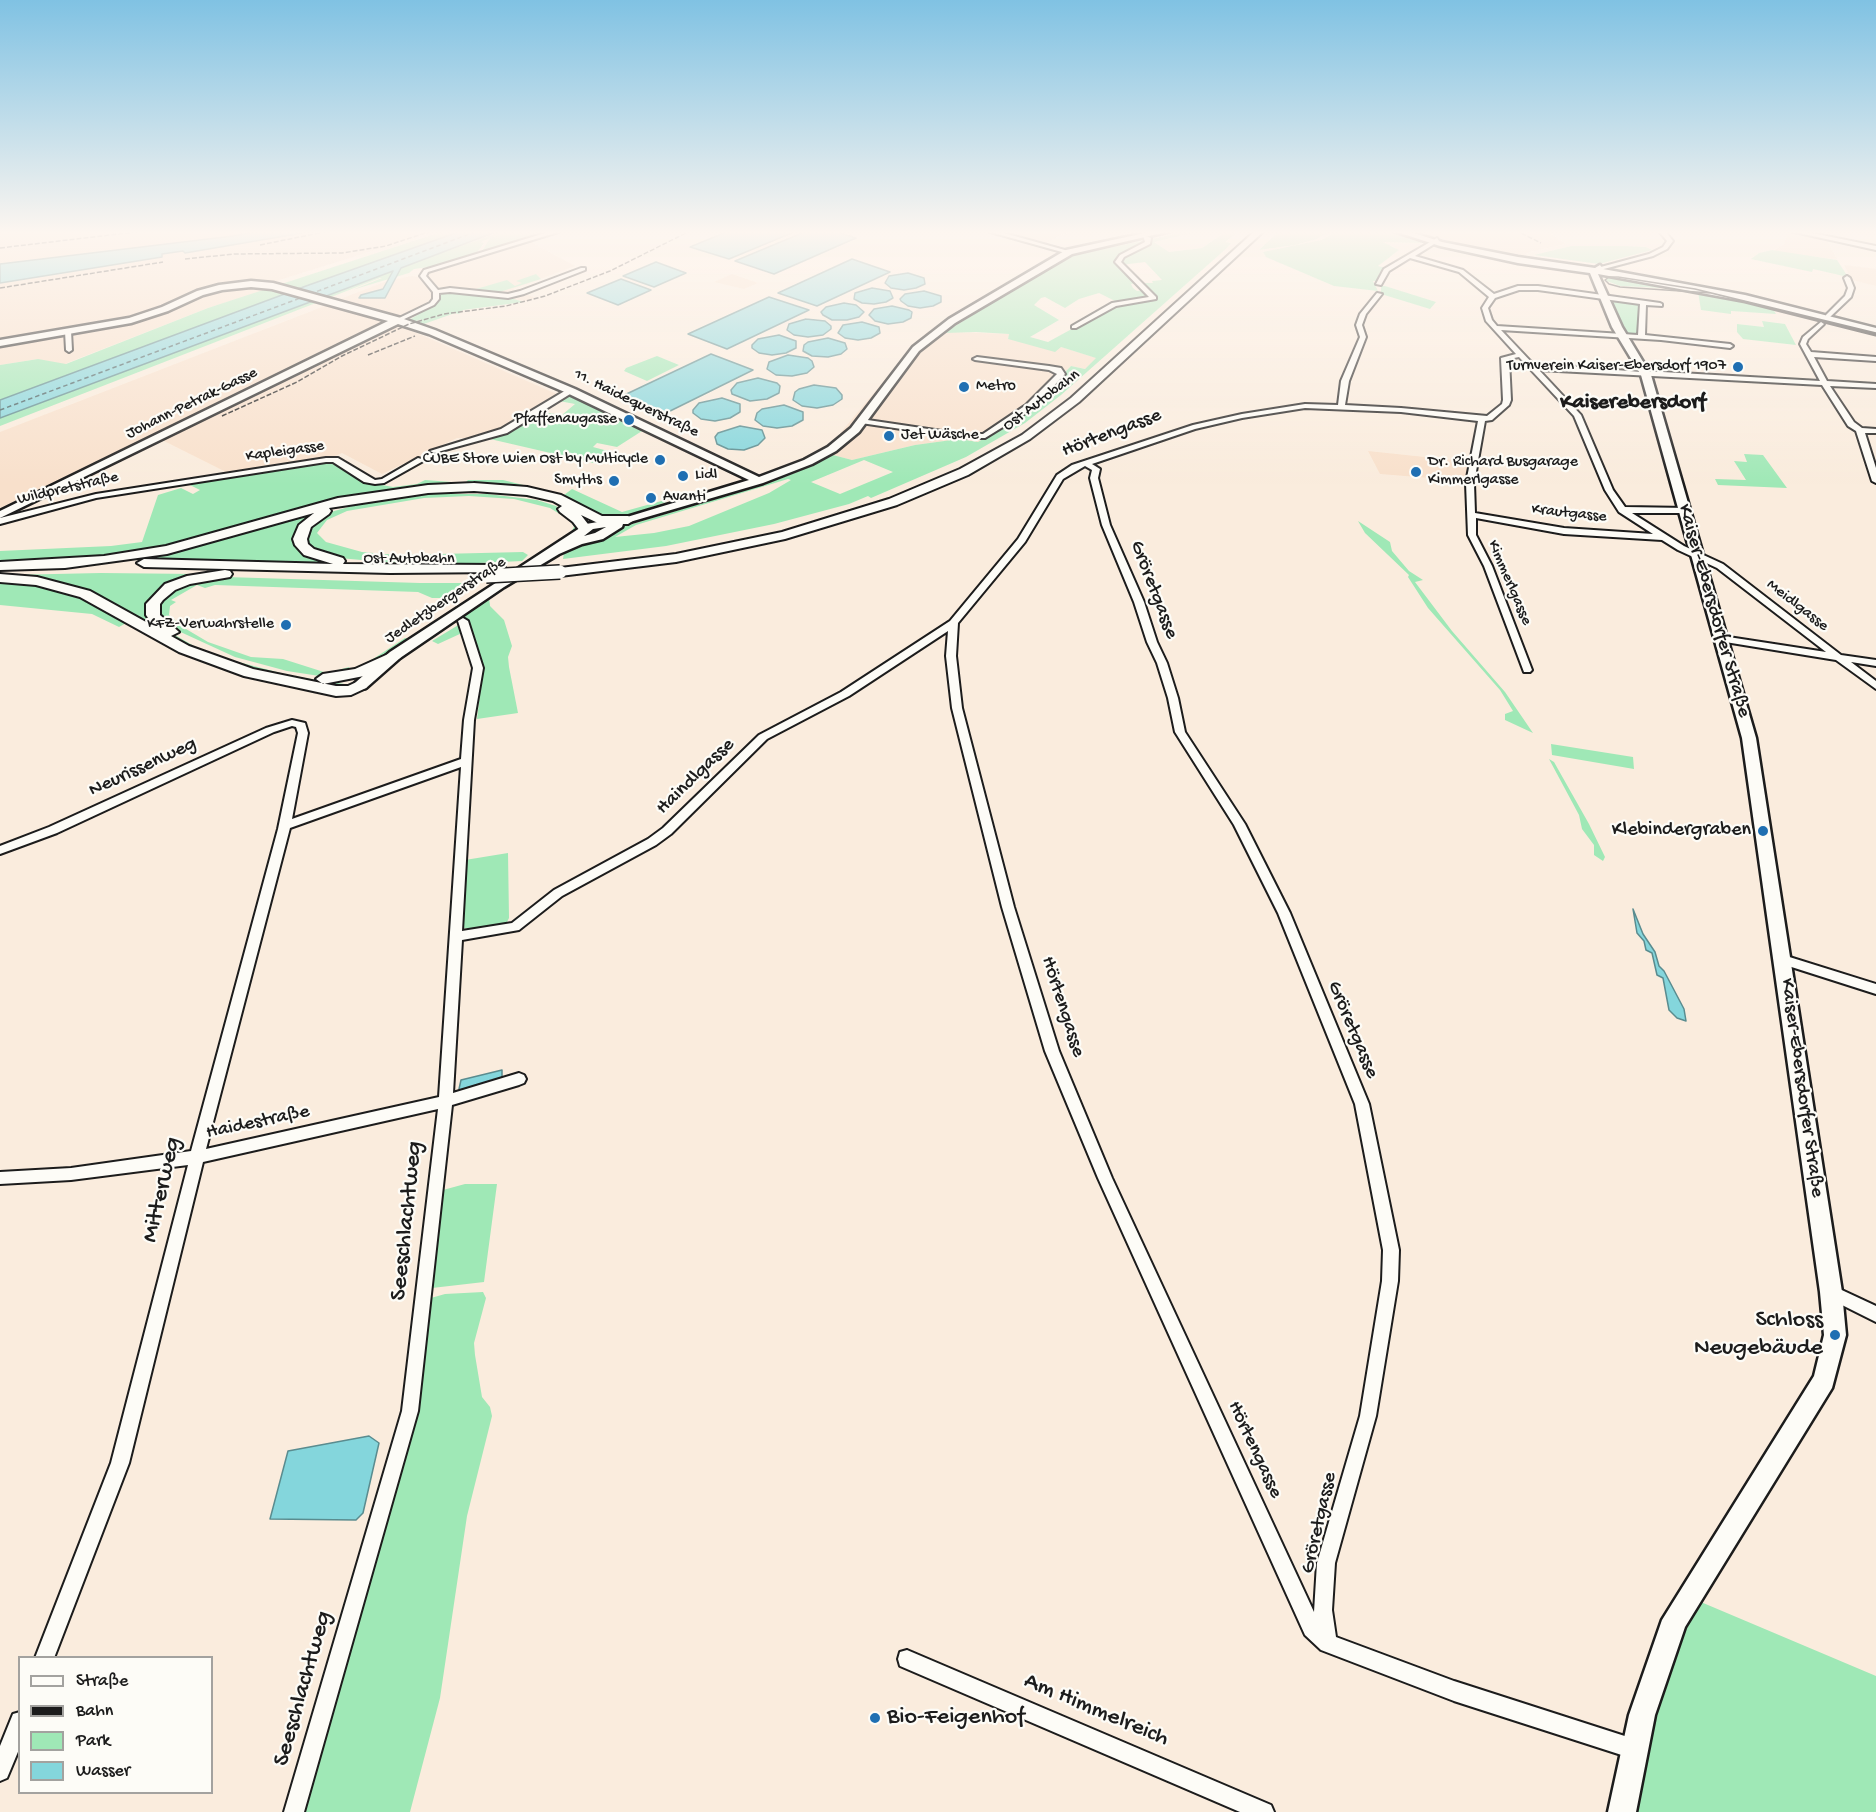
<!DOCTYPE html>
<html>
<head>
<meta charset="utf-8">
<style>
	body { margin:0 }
	#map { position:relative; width:1876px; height:1812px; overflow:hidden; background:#faecdd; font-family:"Gochi Hand",sans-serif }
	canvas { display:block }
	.legend { position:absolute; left:18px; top:1656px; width:195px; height:138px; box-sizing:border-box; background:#fdfcf7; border:2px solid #a3a29f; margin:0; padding:8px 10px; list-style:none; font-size:18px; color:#1c1c1c }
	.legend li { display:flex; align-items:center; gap:12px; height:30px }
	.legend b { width:30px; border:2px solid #a3a29f }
</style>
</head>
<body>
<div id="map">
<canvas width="1876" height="1812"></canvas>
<ul class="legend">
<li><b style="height:8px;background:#fdfcf7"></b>Straße</li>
<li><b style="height:8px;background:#1c1c1c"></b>Bahn</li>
<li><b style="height:16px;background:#9fe8b6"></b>Park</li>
<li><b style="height:16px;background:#84d6dc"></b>Wasser</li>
</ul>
</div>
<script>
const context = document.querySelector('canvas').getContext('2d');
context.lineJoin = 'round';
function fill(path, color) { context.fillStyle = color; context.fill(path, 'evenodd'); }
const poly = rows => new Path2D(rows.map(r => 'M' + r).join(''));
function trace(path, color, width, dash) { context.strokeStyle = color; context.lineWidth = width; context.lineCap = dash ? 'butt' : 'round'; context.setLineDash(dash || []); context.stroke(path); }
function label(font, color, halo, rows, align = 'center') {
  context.font = font + ' "Gochi Hand",sans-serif'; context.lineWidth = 4.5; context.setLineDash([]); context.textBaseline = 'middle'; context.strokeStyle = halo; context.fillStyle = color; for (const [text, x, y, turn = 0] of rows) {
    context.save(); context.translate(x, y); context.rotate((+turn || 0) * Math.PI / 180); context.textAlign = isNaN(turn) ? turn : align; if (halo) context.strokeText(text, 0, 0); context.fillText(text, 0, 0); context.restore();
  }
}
const built = poly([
	[0,230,264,230,233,236,0,264],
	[320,230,439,230,273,282,243,282,217,286,192,293,156,311,0,340,0,283,162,257,162,254],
	[986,230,1082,230,1060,235,1045,244],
	[1427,230,1545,230,1566,244,1529,252,1516,261,1425,241,1424,233],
	[1788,232,1826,238,1837,259,1797,255,1773,251,1784,244],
	[531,242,575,266,513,289,536,298,527,301,457,293,459,290,435,286,427,277,429,273,434,270,467,263,470,259],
	[1844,265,1876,269,1876,286,1852,280],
	[732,274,758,283,744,289,714,282],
	[411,276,418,277,432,294,432,298,425,304,400,316,340,299,387,281],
	[251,287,271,289,208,308,67,363,62,368,38,359,0,365,0,346,131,324,181,306,206,294],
	[327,305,386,323,0,508,0,432],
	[403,327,559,395,514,424,481,438,457,438,382,474,342,453,328,459,228,473,164,441,163,439,392,328],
	[928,331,1009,334,1008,339,1061,347,1097,358,1085,369,1071,366,1025,413,978,442,959,439,915,445,852,460,833,455,833,442,902,359],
	[1368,451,1472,462,1467,481,1380,474]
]);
const green = poly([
	[447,230,464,230,306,286,0,400,0,365,38,359,66,364,208,308],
	[506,230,510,230,491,238,513,230,538,230,527,239,482,251,490,238,481,242,484,243,479,250,472,255,443,265,414,269,409,273,352,290,382,278,380,278,0,426,0,418,343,288],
	[1194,230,1205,230,1154,242,1169,252,1202,248,1221,235,1219,230,1241,230,1225,242,1231,243,1228,247,1061,395,1025,423,966,457,871,498,868,496,849,504,774,524,666,546,563,559,564,553,575,546,603,540,619,528,763,485,795,473,833,455,852,460,915,445,959,439,978,442,1025,413,1071,366,1085,369,1096,358,1061,347,1055,352,1008,339,1009,334,976,332,944,333,1066,257],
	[1145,262,1162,280,1152,281,1153,283,1142,283,1157,297,1153,297,1147,290,1137,291,1133,288,1131,284,1138,283,1121,265],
	[1099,293,1119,303,1048,342,1030,337,1059,320,1034,305,1041,298,1045,297,1065,308,1079,299],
	[864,460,893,472,840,494,811,482],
	[788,479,791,480,769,493,689,526,654,533,615,537,636,525],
	[1280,230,1332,230,1317,239,1295,245,1259,250],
	[1339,230,1384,230,1423,243,1383,242,1399,250,1378,266,1385,268,1379,274,1378,281,1373,281,1378,291,1334,286,1266,257,1263,252,1321,240],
	[1571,246,1627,246,1646,247,1652,250,1599,264,1534,255],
	[1772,250,1837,260,1848,277,1813,269,1812,272,1751,259,1759,253],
	[536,274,541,279,493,294,476,289,507,280,515,286,522,283,516,281],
	[1610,277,1619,277,1683,289,1620,286,1607,281,1606,279],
	[1381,286,1385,286,1436,302,1430,309,1381,294],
	[454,291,510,298,524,302,463,310,459,314,455,313,424,324,418,322,422,319,413,322,409,320,437,303,441,293],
	[1698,292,1773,309,1776,314,1731,311,1731,314,1701,310],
	[1606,298,1636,303,1642,307,1640,333,1625,335],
	[1762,321,1785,324,1796,345,1743,339,1737,332,1737,324,1764,327],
	[657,356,679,365,647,381,624,371,626,368],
	[567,394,571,394,615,415,620,420,642,429,642,431,617,447,597,443,593,447,608,451,609,453,598,464,490,439,533,417,538,418,542,415,538,413,542,412,562,415,575,404,559,401],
	[1744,454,1763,455,1787,488,1718,485,1715,479,1746,480,1734,461,1747,462],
	[329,462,366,482,393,487,417,484,425,480,465,483,468,480,503,480,564,495,572,489,622,512,665,500,666,502,626,516,600,517,567,497,531,489,387,492,144,554,0,562,0,551,111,546,142,542,158,495,181,488,193,494,200,490,188,484],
	[475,489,522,492,550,497,575,510,588,523,584,524,573,511,556,502,530,495,474,490,410,493,341,505,324,510,307,520,297,533,297,541,301,548,316,558,340,564,130,559,180,549,293,515,366,498,421,491],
	[431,494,488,494,537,500,556,506,572,516,580,527,578,530,531,560,529,560,570,534,574,527,571,521,550,508,514,499,469,496,424,498,347,511,327,520,317,533,326,542,362,552,397,555,523,552,528,555,522,561,457,564,384,562,339,558,316,550,306,542,308,527,324,514,366,502],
	[1358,521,1390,542,1392,551,1409,571,1423,580,1415,582,1452,631,1505,692,1533,733,1505,720,1505,714,1513,711,1500,690,1428,608,1408,577,1409,575,1365,533],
	[101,573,197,574,155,597,156,624,194,646,231,660,292,676,351,685,348,689,268,675,191,649,109,602,8,575],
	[226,577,420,583,472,583,469,590,444,598,432,598,418,592,215,585,205,588,197,585,171,600,176,602,170,606,169,615,186,629,208,642,251,657,283,659,327,673,349,667,350,670,373,659,405,638,410,639,366,668,326,677,287,671,235,657,174,629,160,618,157,608,162,598,184,584],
	[0,580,44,585,89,599,128,622,119,627,92,614,0,605],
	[489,597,490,606,504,620,512,646,508,657,509,667,518,713,477,719,482,676,480,662,462,633,438,644,432,641,465,621,462,614],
	[1551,744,1633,757,1634,769,1552,755],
	[1549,759,1554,762,1589,824,1605,857,1603,861,1594,855,1594,845,1582,829,1579,815],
	[508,853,509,918,505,926,491,929,462,928,465,860],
	[465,1184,497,1184,484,1282,432,1288,443,1190],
	[483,1292,486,1298,474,1343,475,1355,482,1397,490,1407,492,1416,467,1516,440,1698,410,1812,299,1812,342,1684,383,1527,417,1390,431,1298,445,1294],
	[1689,1597,1876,1676,1876,1812,1622,1812]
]);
const water = poly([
	[264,230,320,230,185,253,183,251,162,254,162,257,0,283,0,264,233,236,264,230],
	[464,230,501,230,401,268,385,298,359,298,361,295,383,289,393,271,0,418,0,400,306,286,464,230],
	[731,230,799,230,729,259,690,247,731,230],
	[809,230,831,230,856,238,774,274,735,261,809,230],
	[852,259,890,272,817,306,778,293,852,259],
	[656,262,686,273,654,287,623,276,656,262],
	[908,273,924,278,925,284,916,288,904,290,891,288,885,283,889,276,908,273],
	[621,279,651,290,618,305,587,293,621,279],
	[872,288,890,291,893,298,886,302,874,304,862,303,854,299,855,293,872,288],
	[924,291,941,296,941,302,933,306,920,308,908,306,901,301,900,299,905,294,924,291],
	[769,297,809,310,727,349,688,334,769,297],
	[844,303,856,305,864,312,859,317,847,320,832,320,823,315,821,312,826,307,844,303],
	[892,306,909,310,912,312,911,318,903,322,888,324,875,321,869,315,874,309,892,306],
	[806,319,825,321,831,326,831,329,823,335,808,337,794,335,787,330,789,324,806,319],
	[862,322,879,327,880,333,871,338,858,340,845,338,838,333,843,325,862,322],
	[779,335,796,341,796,348,786,353,772,355,759,353,752,348,752,345,758,339,779,335],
	[828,338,845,343,847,349,841,354,828,357,812,356,803,351,804,345,808,342,828,338],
	[711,354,753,370,660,416,618,398,711,354],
	[788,355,808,358,812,361,814,367,807,373,792,376,776,375,767,369,769,362,788,355],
	[758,378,777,383,780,386,779,393,767,399,750,401,732,394,731,390,737,383,758,378],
	[814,385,836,388,842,395,842,399,833,405,817,408,802,406,793,400,795,392,799,389,814,385],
	[722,398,740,404,740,412,730,418,715,421,701,419,693,413,693,410,699,403,722,398],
	[784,405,803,412,803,420,792,426,777,428,763,426,755,420,757,413,762,409,784,405],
	[740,426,762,430,765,438,758,445,744,450,728,449,717,444,715,437,718,433,740,426],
	[1633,909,1643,934,1655,952,1659,966,1664,971,1684,1009,1686,1021,1677,1018,1669,1010,1663,978,1657,975,1652,953,1646,950,1644,941,1637,933,1633,909],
	[502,1070,502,1080,461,1091,459,1089,461,1080,502,1070],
	[369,1436,379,1443,363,1513,356,1520,270,1519,288,1451,369,1436]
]);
const ferry = poly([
	[310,294,480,230],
	[0,410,303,297]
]);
const minor = poly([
	[555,230,565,230,428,272,426,276,438,290,450,288,508,294,520,291,581,268,585,268,585,270,524,294,508,298,450,292,439,293,439,299,434,305,400,321,395,320,430,303,433,299,433,292,420,276,424,270,555,230],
	[983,230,993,230,1072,252,1069,254,983,230],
	[1658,230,1664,230,1673,241,1667,249,1653,256,1600,270,1597,268,1649,254,1663,247,1667,241,1658,230],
	[1785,230,1797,230,1876,246,1876,250,1785,230],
	[1143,235,1151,238,1150,244,1124,257,1121,262,1156,297,1156,299,1116,306,1076,328,1072,328,1072,326,1112,303,1149,297,1115,262,1120,255,1145,242,1143,235],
	[1437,238,1439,241,1415,256,1463,270,1494,294,1518,286,1538,286,1660,303,1662,304,1662,306,1646,305,1645,335,1730,344,1733,346,1730,348,1661,340,1501,330,1535,366,1565,366,1642,372,1645,371,1820,381,1800,344,1803,337,1821,322,1824,324,1823,325,1808,339,1806,344,1811,352,1876,357,1876,361,1814,357,1827,381,1876,384,1876,388,1830,386,1854,422,1862,428,1876,429,1876,433,1865,433,1876,468,1876,483,1872,481,1856,431,1848,426,1822,385,1539,370,1581,415,1613,490,1625,507,1688,508,1689,510,1685,513,1632,513,1684,546,1723,564,1841,655,1876,660,1876,666,1851,662,1876,681,1876,689,1836,660,1719,641,1719,637,1722,636,1826,652,1717,568,1678,550,1662,540,1564,534,1476,518,1476,535,1492,566,1532,670,1530,672,1524,672,1484,566,1468,535,1466,483,1478,421,1401,412,1305,408,1242,418,1195,429,1092,464,1100,469,1098,478,1110,525,1144,602,1157,642,1167,663,1178,698,1185,732,1245,824,1290,913,1369,1104,1399,1250,1398,1281,1376,1416,1335,1563,1332,1610,1336,1637,1454,1681,1634,1739,1641,1742,1644,1749,1641,1756,1634,1759,1454,1701,1321,1650,1305,1635,1098,1178,1045,1051,1002,907,952,708,946,656,948,631,849,696,767,739,671,834,656,845,562,896,519,930,462,940,453,1093,519,1073,524,1075,526,1079,524,1083,519,1085,452,1105,418,1411,304,1812,284,1812,402,1411,438,1109,203,1162,129,1463,54,1658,35,1658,111,1463,188,1165,71,1180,0,1184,0,1172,71,1168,191,1151,278,829,298,733,296,727,292,726,274,732,57,833,0,854,0,846,49,827,266,728,292,720,305,723,308,733,292,819,461,759,464,720,473,668,458,621,463,618,468,621,483,668,474,720,462,931,512,923,554,890,648,839,663,828,759,735,841,692,950,621,1018,539,1057,475,1072,465,1193,425,1242,414,1305,404,1338,405,1341,381,1360,337,1356,325,1360,314,1377,293,1382,294,1366,314,1362,325,1366,337,1349,381,1345,405,1401,408,1487,416,1502,404,1503,400,1501,358,1516,354,1486,321,1482,308,1489,297,1459,272,1410,258,1389,271,1381,285,1376,284,1384,269,1437,238],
	[1519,290,1538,290,1640,304,1638,335,1497,326,1492,320,1488,308,1495,298,1519,290],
	[1519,357,1574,416,1605,490,1619,512,1653,534,1564,528,1475,513,1474,483,1485,421,1492,420,1509,405,1511,400,1509,359,1519,357],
	[1085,466,1092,470,1090,478,1102,525,1134,602,1147,642,1157,663,1168,698,1175,732,1234,825,1278,913,1355,1104,1383,1250,1382,1281,1360,1416,1317,1563,1314,1612,1112,1178,1059,1051,1014,907,962,708,956,656,958,623,1025,542,1063,479,1085,466],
	[461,767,439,1097,206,1149,290,828,461,767],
	[1847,276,1850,278,1854,288,1851,297,1830,317,1826,317,1826,315,1845,296,1848,288,1844,278,1847,276],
	[68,329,71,331,72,350,69,352,66,350,65,331,68,329],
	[977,357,1049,366,1061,368,1065,374,1032,409,985,438,962,438,861,423,857,421,861,419,962,434,983,434,1026,405,1057,374,1049,370,975,360,973,359,977,357],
	[568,389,575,391,507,433,434,453,430,451,501,429,568,389],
	[326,458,338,458,375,480,382,479,418,458,425,460,384,483,375,484,364,482,333,462,326,462,96,498,0,524,0,518,96,494,326,458],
	[1783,955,1876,984,1876,994,1779,963,1777,960,1779,957,1783,955],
	[1831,1285,1876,1306,1876,1322,1826,1297,1823,1292,1826,1287,1831,1285],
	[907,1650,1271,1805,1274,1812,1240,1812,900,1666,898,1659,900,1652,907,1650],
	[20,1712,20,1747,7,1778,0,1781,0,1746,13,1714,20,1712]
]);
const major = poly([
	[1159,230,1175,230,1072,254,955,323,919,351,859,432,836,451,812,464,763,483,623,524,622,527,603,539,582,544,559,554,504,587,400,658,366,688,361,689,354,685,356,682,390,652,586,524,627,517,749,480,567,393,429,334,398,324,0,518,0,511,388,321,272,289,251,287,222,290,203,295,168,311,131,323,0,346,0,340,129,318,162,307,197,291,219,285,251,281,273,283,401,318,435,330,575,389,759,477,804,460,828,447,851,428,913,347,949,319,1066,250,1159,230],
	[606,527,595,533,584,536,593,529,606,527],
	[1391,230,1404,230,1442,242,1518,257,1595,268,1600,265,1603,269,1745,295,1876,328,1876,334,1745,301,1598,274,1622,327,1651,375,1756,738,1842,1292,1846,1335,1832,1388,1685,1627,1655,1715,1636,1812,1608,1812,1629,1715,1662,1620,1814,1376,1824,1335,1820,1292,1742,738,1641,375,1612,327,1590,273,1518,263,1440,246,1391,230]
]);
const highway = poly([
	[1256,230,1265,230,1079,402,1030,439,968,475,897,505,785,539,676,562,560,576,553,572,560,568,676,554,782,532,889,499,960,469,1022,435,1071,398,1256,230],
	[474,483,527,487,561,495,602,516,628,516,634,520,628,524,600,524,581,515,591,528,585,532,580,531,573,522,560,512,558,509,562,506,553,501,527,495,474,491,428,493,329,508,331,511,329,514,311,527,307,539,308,544,314,549,343,558,345,561,343,564,499,565,504,566,506,569,504,572,390,573,144,567,137,563,144,559,333,564,304,555,295,545,293,539,299,525,314,513,167,554,65,568,0,570,0,562,104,556,166,546,338,498,428,485,474,483],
	[225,570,230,571,232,574,230,577,190,584,175,590,163,600,160,604,160,615,179,632,171,636,189,646,253,669,336,686,348,686,361,680,366,682,368,685,366,688,351,695,336,696,244,676,179,652,80,597,36,585,0,582,0,574,37,577,90,591,155,627,146,615,146,604,165,584,187,576,225,570],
	[395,651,402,655,400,658,364,676,323,684,316,679,323,674,355,669,395,651]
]);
const tram = poly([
	[1876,333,1695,289,1618,277,1609,277,1605,280,1609,284,1620,287,1711,293,1876,334]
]);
const rail = poly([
	[1515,230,1541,243],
	[260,245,334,230],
	[0,248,152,230],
	[185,259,234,254,342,253,386,246,434,230],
	[0,288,163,262],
	[368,355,415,336],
	[222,416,297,382,342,356,409,324,444,314,506,306,545,296,610,271,692,230]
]);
const highwayBridge = poly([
	[486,576,560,572]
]);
const markers = [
	[1738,367,6,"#1f6fb2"],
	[964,387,6,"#1f6fb2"],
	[629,420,6,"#1f6fb2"],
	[889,436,6,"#1f6fb2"],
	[660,460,6,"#1f6fb2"],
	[1416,472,6,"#1f6fb2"],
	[683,476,6,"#1f6fb2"],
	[614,481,6,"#1f6fb2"],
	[651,498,6,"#1f6fb2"],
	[286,625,6,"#1f6fb2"],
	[1763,831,6,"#1f6fb2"],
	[1835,1335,6,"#1f6fb2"],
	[875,1718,6,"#1f6fb2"]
];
const farPoinames = [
	["Turnverein Kaiser-Ebersdorf 1907",1726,367],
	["Metro",976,387,"left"],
	["Pfaffenaugasse",617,420],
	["Jet Wäsche",901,436,"left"],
	["CUBE Store Wien Ost by Multicycle",648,460],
	["Dr. Richard Busgarage",1428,463,"left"],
	["Kimmerlgasse",1428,481,"left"],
	["Lidl",695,476,"left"],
	["Smyths",602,481],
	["Avanti",663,498,"left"],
	["KFZ-Verwahrstelle",274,625]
];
const farStreetnames = [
	["Ost Autobahn",1042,401,-37],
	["Johann-Petrak-Gasse",192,404,-26],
	["11. Haidequerstraße",636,404,26],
	["Kapleigasse",285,452,-8],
	["Wildpretstraße",68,489,-13],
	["Krautgasse",1569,514,6],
	["Ost Autobahn",409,560],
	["Kimmerlgasse",1509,583,67],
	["Jedletzbergerstraße",446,601,-34],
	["Meidlgasse",1797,606,38]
];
const streetNames = [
	["Hörtengasse",1112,434,-21],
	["Gröretgasse",1153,590,69],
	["Kaiser-Ebersdorfer Straße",1713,611,74],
	["Neurissenweg",143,768,-25],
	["Haindlgasse",696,777,-44],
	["Hörtengasse",1062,1007,72],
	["Gröretgasse",1352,1030,67],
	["Kaiser-Ebersdorfer Straße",1801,1088,82],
	["Haidestraße",258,1123,-12],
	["Hörtengasse",1254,1450,65],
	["Gröretgasse",1320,1523,-77]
];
const poiNames = [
	["Klebindergraben",1751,831]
];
const farDistrictnames = [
	["Kaiserebersdorf",1633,404]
];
const nearStreetnames = [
	["Mitterweg",163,1190,-77],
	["Seeschlachtweg",408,1221,-84],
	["Seeschlachtweg",304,1689,-74],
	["Am Himmelreich",1096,1711,23]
];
const nearPoinames = [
	["Schloss",1823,1321],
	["Neugebäude",1823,1349],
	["Bio-Feigenhof",887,1718,"left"]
];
fill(built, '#f8e0cb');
fill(green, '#9fe8b6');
fill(water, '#84d6dc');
trace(water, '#5a8c8f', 1.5);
trace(ferry, '#405d5f', 1.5, [4.5, 3]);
trace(minor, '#1c1c1c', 4);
trace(major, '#1c1c1c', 5);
trace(highway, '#1c1c1c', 4);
fill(minor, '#fdfcf7');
fill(major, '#fdfcf7');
fill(highway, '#fdfcf7');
trace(tram, '#1c1c1c', 1.5);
trace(rail, '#1c1c1c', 1.5, [5, 2]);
trace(highwayBridge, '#1c1c1c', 16, []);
trace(highwayBridge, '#fdfcf7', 13);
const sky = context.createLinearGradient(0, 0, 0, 484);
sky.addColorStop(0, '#80c2e3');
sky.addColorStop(0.48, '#fdf6f0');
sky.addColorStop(1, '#fdf6f000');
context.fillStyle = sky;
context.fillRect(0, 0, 1876, 484);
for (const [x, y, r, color] of markers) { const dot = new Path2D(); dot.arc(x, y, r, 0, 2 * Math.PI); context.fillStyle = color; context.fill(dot); trace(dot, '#fdfcf7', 2); }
label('16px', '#1c1c1c', '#fdfcf7', farPoinames, 'right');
label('16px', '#1c1c1c', '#fdfcf7', farStreetnames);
label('20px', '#1c1c1c', '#fdfcf7', streetNames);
label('20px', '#1c1c1c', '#fdfcf7', poiNames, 'right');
label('bold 22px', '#1c1c1c', '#fdfcf7', farDistrictnames);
label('24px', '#1c1c1c', '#fdfcf7', nearStreetnames);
label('24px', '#1c1c1c', '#fdfcf7', nearPoinames, 'right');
</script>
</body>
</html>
